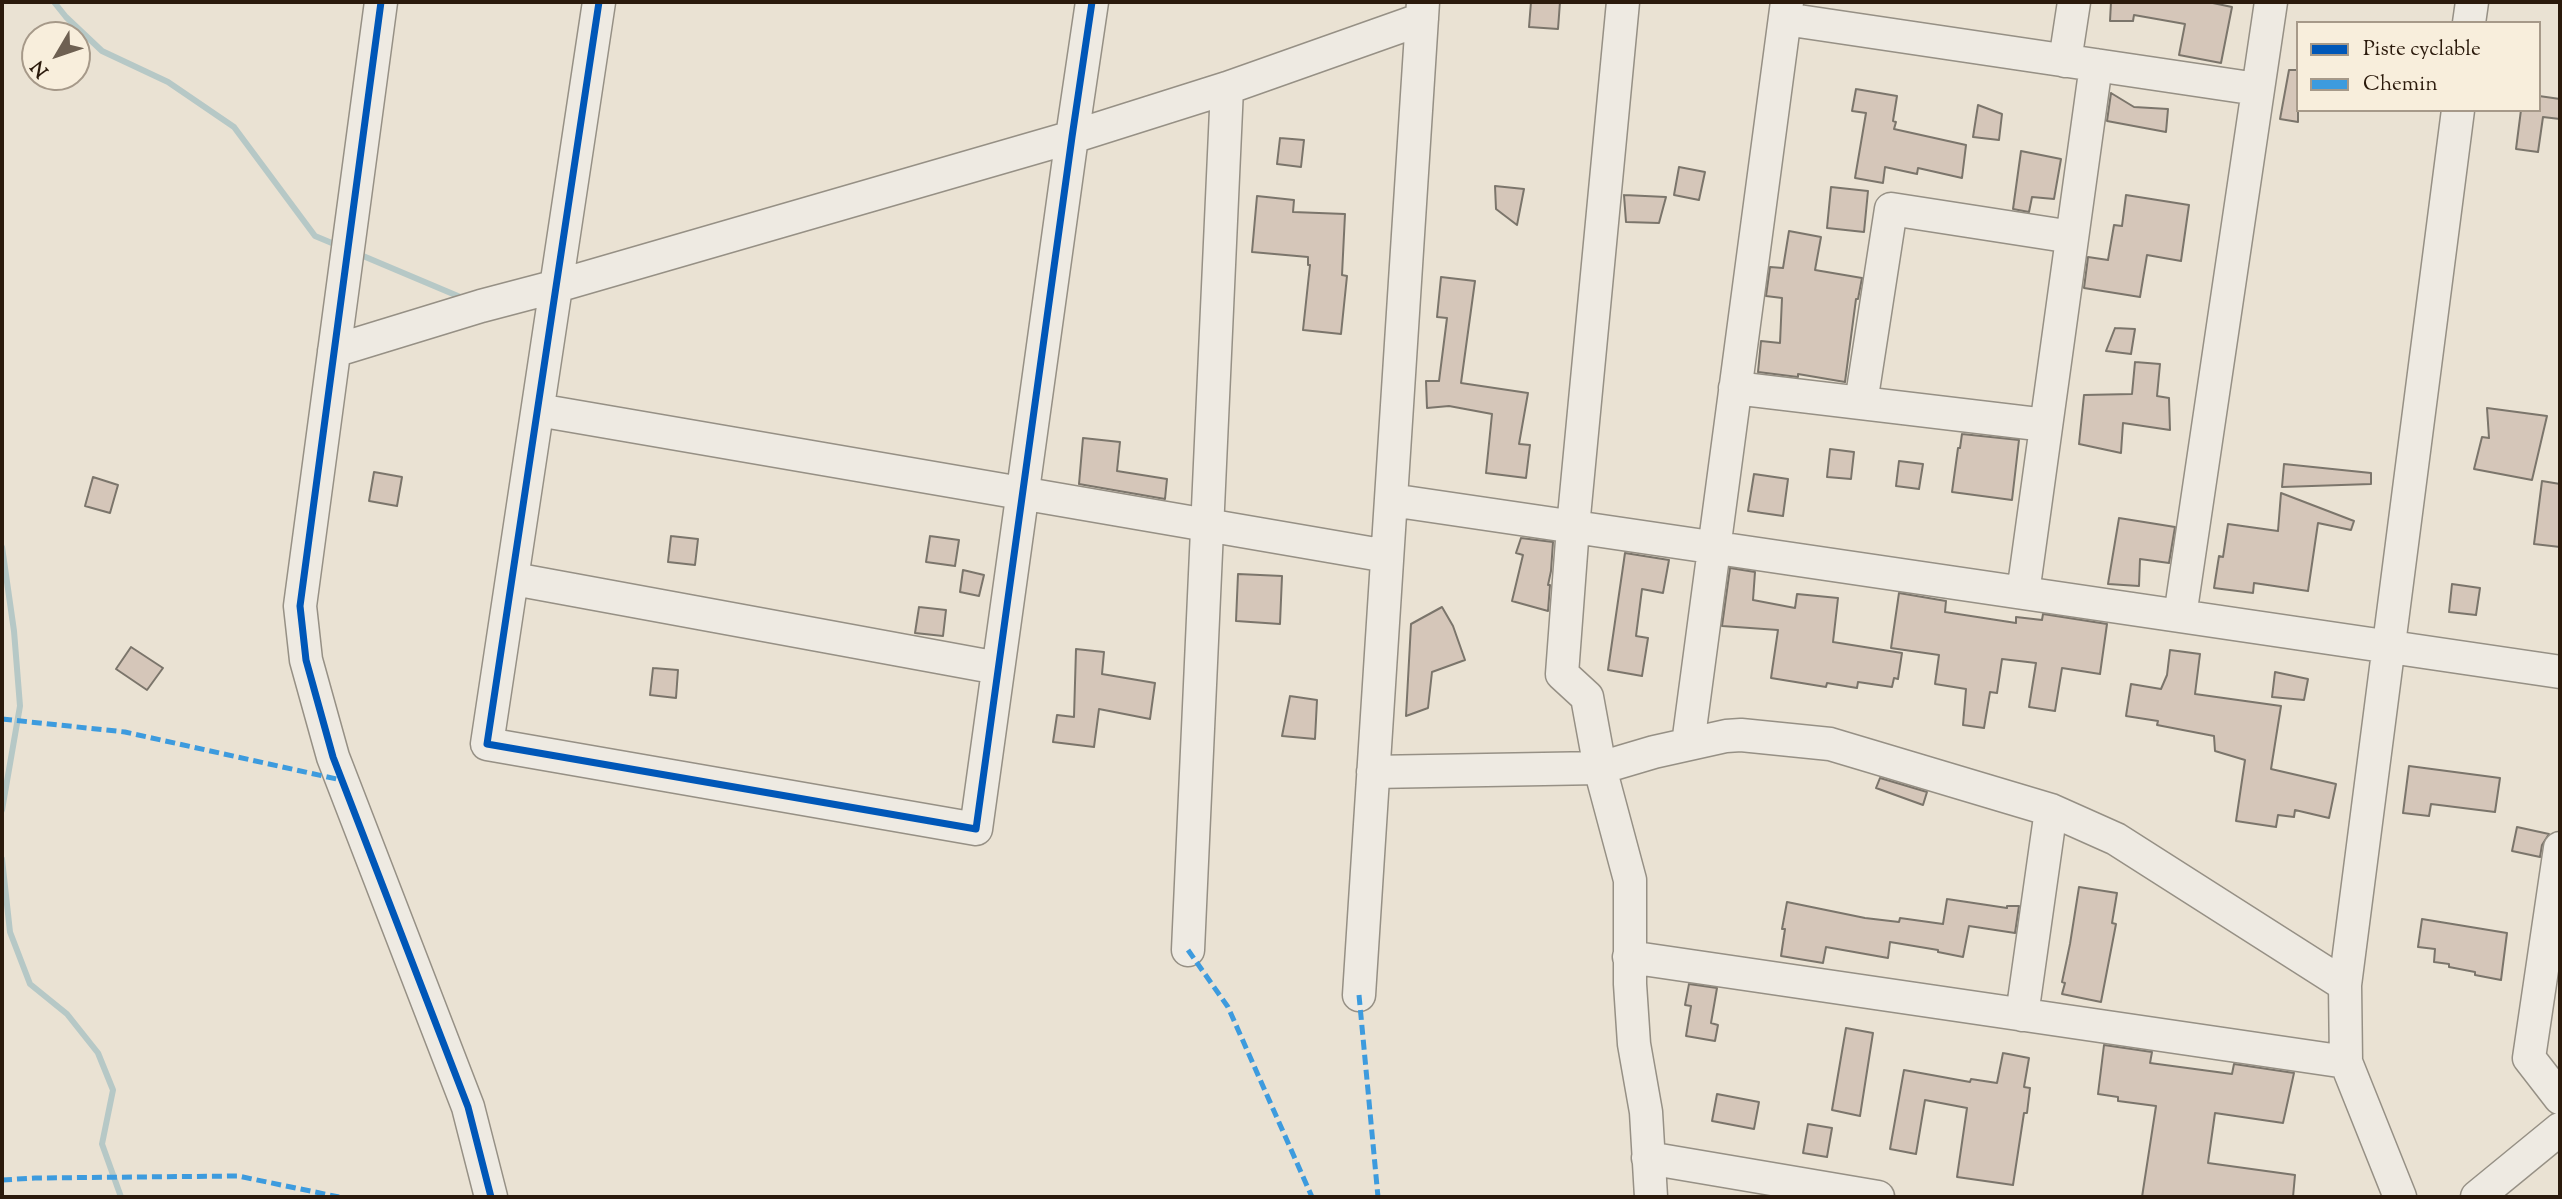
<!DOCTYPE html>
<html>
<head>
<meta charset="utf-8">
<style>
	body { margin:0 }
	#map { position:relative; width:2562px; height:1199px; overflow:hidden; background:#eae2d3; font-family:"Sorts Mill Goudy",serif }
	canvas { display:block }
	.frame { position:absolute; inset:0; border:4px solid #2b1a0c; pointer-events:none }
	.legend { position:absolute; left:2296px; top:21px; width:245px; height:91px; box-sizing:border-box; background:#f8eedc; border:2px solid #a69989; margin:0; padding:9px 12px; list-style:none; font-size:21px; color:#2b1a0c }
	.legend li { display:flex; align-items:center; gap:14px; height:35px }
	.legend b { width:35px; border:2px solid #a69989 }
	.north { position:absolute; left:21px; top:21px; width:70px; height:70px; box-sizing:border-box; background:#f8eedc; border:2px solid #a69989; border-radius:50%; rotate:231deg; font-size:19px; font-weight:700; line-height:28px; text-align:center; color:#2b1a0c }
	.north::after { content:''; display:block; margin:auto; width:24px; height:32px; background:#6e6052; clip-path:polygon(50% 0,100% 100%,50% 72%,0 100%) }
</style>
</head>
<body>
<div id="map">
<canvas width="2562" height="1199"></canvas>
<div class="frame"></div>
<ul class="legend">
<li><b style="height:9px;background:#0057b8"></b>Piste cyclable</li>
<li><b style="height:9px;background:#3d9bde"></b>Chemin</li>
</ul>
<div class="north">N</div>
</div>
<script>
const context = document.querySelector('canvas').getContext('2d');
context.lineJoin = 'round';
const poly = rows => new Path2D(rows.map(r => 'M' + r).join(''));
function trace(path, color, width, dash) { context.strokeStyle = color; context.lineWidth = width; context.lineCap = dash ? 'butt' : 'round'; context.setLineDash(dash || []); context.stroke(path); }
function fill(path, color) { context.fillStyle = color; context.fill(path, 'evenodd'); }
const stream = poly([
	[54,2,66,17,102,51,168,82,234,127,315,236,339,246],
	[356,253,465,299],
	[2,547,14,631,20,706,2,810],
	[2,859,10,932,30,984,67,1014,98,1053,113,1090,102,1144,121,1197]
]);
const building = poly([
	[1531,2,1560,2,1558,29,1529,27,1531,2],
	[2111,2,2208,2,2232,7,2221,63,2179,55,2185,24,2134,15,2133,21,2110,21,2111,2],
	[2289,70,2298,70,2298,122,2280,119,2289,70],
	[1856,89,1897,96,1893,121,1896,122,1894,129,1966,145,1962,178,1918,168,1917,174,1885,167,1883,183,1855,178,1866,113,1852,111,1856,89],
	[2111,93,2134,107,2168,109,2166,132,2107,121,2111,93],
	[2539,96,2560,99,2560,119,2543,117,2538,152,2516,149,2521,110,2539,110,2539,96],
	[1978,105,2002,114,1999,140,1973,137,1978,105],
	[1280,138,1304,140,1301,167,1277,164,1280,138],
	[2021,151,2061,159,2054,199,2032,197,2029,212,2013,209,2021,151],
	[1679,167,1705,172,1699,200,1674,195,1679,167],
	[1495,186,1524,189,1517,225,1496,209,1495,186],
	[1831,187,1868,191,1864,232,1827,228,1831,187],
	[1624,195,1666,197,1659,223,1626,222,1624,195],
	[2126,195,2189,205,2181,261,2147,255,2140,297,2084,288,2088,257,2108,260,2114,225,2122,226,2126,195],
	[1257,196,1294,200,1293,212,1345,214,1342,275,1347,276,1341,334,1303,330,1310,265,1308,265,1308,257,1252,252,1257,196],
	[1789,231,1821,237,1815,270,1862,278,1858,299,1856,299,1845,382,1798,374,1798,377,1758,372,1761,341,1780,343,1782,298,1766,296,1770,267,1783,268,1789,231],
	[1441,277,1475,281,1461,383,1528,393,1519,444,1530,445,1526,478,1486,473,1492,414,1449,406,1427,408,1426,381,1439,381,1447,318,1437,317,1441,277],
	[2115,328,2135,329,2131,354,2106,351,2115,328],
	[2135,362,2160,364,2157,396,2169,398,2170,430,2123,423,2121,453,2079,444,2084,395,2132,394,2135,362],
	[2487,408,2547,416,2532,480,2474,469,2482,437,2489,438,2487,408],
	[1962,434,2019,440,2012,500,1952,492,1958,448,1960,448,1962,434],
	[1083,438,1120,442,1117,471,1167,479,1165,499,1079,484,1083,438],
	[1830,449,1854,452,1851,479,1827,477,1830,449],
	[1899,461,1923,464,1919,489,1896,486,1899,461],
	[2284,464,2371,473,2371,484,2282,487,2284,464],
	[374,472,402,477,397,506,369,501,374,472],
	[1754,474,1788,479,1783,516,1748,511,1754,474],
	[93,477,118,485,110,513,85,506,93,477],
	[2542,481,2560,484,2560,547,2534,544,2542,481],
	[2281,493,2354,521,2351,530,2318,523,2308,591,2254,583,2253,593,2214,588,2219,556,2223,557,2228,524,2278,531,2281,493],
	[2119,518,2175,527,2169,563,2140,559,2139,586,2108,584,2119,518],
	[671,536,698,539,695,565,668,562,671,536],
	[930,536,959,540,955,566,926,562,930,536],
	[1521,538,1553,542,1551,571,1548,585,1550,585,1548,611,1512,601,1523,555,1516,553,1521,538],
	[1625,553,1669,560,1663,593,1642,589,1636,636,1648,638,1642,676,1608,670,1625,553],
	[1730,568,1755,572,1753,600,1795,608,1797,594,1838,598,1833,642,1902,653,1898,679,1894,678,1892,687,1858,682,1857,688,1827,683,1826,687,1771,678,1778,630,1722,626,1730,568],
	[963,570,984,575,979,596,960,592,963,570],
	[1238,574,1282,576,1280,624,1236,621,1238,574],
	[2452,584,2480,588,2476,615,2449,612,2452,584],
	[1899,593,1946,601,1945,612,2016,623,2016,617,2042,620,2043,614,2107,624,2100,674,2062,668,2055,711,2029,707,2036,663,2002,659,1997,693,1990,692,1984,728,1963,725,1966,689,1935,684,1939,655,1891,648,1899,593],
	[919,607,946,610,943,636,915,633,919,607],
	[1442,607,1453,626,1465,660,1432,672,1428,708,1406,716,1411,624,1442,607],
	[131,647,163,668,147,690,116,669,131,647],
	[1076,649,1104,652,1102,674,1155,683,1150,719,1099,709,1094,747,1053,742,1057,715,1074,717,1076,649],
	[2170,650,2200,654,2195,694,2281,706,2271,769,2336,784,2329,818,2295,810,2294,817,2278,815,2276,827,2236,821,2245,760,2215,751,2214,736,2157,725,2158,721,2126,716,2131,684,2161,689,2167,675,2170,650],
	[653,668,678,670,676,698,650,695,653,668],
	[2275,672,2308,679,2304,700,2272,697,2275,672],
	[1290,696,1317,700,1315,739,1282,736,1290,696],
	[2409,766,2500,778,2495,812,2431,804,2429,816,2403,813,2409,766],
	[1880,778,1927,792,1923,805,1876,788,1880,778],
	[2517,827,2549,834,2542,845,2540,857,2512,851,2517,827],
	[2079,887,2117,893,2112,923,2116,924,2101,1002,2062,994,2065,983,2062,982,2070,944,2079,887],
	[1947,899,2007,908,2007,906,2019,906,2015,933,1969,926,1963,957,1938,952,1938,950,1890,942,1888,958,1826,947,1823,963,1781,956,1785,929,1782,929,1787,902,1865,918,1899,922,1900,918,1943,924,1947,899],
	[2422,919,2507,933,2501,980,2475,975,2475,972,2449,967,2449,964,2434,962,2435,949,2418,947,2422,919],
	[1689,984,1717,988,1711,1023,1718,1025,1715,1041,1686,1036,1691,1006,1685,1005,1689,984],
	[1846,1028,1873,1033,1860,1116,1832,1110,1846,1028],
	[2104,1045,2152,1052,2150,1063,2232,1074,2234,1064,2294,1073,2283,1123,2215,1113,2208,1163,2295,1175,2293,1197,2142,1197,2156,1106,2118,1101,2118,1097,2098,1094,2104,1045],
	[2003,1053,2029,1058,2024,1087,2030,1088,2027,1113,2024,1113,2013,1185,1957,1177,1967,1108,1925,1100,1916,1154,1890,1149,1904,1070,1970,1082,1971,1079,1997,1083,2003,1053],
	[1717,1094,1759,1102,1754,1129,1712,1121,1717,1094],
	[1808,1124,1832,1128,1827,1157,1803,1153,1808,1124]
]);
const minor = poly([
	[381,2,300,606,306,660,333,757,468,1107,491,1197],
	[599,2,487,744,976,829,1072,137,1092,2],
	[1623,2,1573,527,1562,674,1587,697,1600,768,1630,880,1630,984,1634,1044,1646,1112,1651,1197],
	[1785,19,2257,89],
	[2469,23,2472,2],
	[2065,61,2074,2],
	[334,351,481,306,557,286,1072,137,1227,88,1422,19],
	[1735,388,2046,425],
	[1861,403,1891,209,2072,237],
	[538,410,1387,556],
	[1391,500,2560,672],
	[514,579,998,668],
	[2023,593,2096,65],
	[2180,616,2271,2],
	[1688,744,1787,2],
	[1373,772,1600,768,1654,752,1726,736,1741,735,1830,744,2051,810,2116,839,2345,985],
	[2560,848,2529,1058,2560,1098],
	[1188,950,1227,88],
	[1629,957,2346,1062],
	[1359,995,1423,2],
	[2022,1015,2051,810],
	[1648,1158,1878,1197],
	[2400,1197,2346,1062,2345,985,2458,110],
	[2477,1197,2560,1129]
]);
const quiet = poly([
	[2,719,125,732,341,780],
	[1188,950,1228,1007,1312,1197],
	[1359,995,1378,1197],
	[2,1180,35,1178,238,1176,339,1197]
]);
const cycleway = poly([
	[381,2,300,606,306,660,333,757,468,1107,491,1197],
	[599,2,487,744,976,829,1072,137,1092,2]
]);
trace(stream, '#b6c8c6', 6);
fill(building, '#d5c6b9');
trace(building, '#7b756b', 2);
trace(minor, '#969085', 35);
trace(minor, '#eeeae2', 32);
trace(quiet, '#3d9bde', 5, [10, 5]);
trace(cycleway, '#0057b8', 7);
</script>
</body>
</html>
